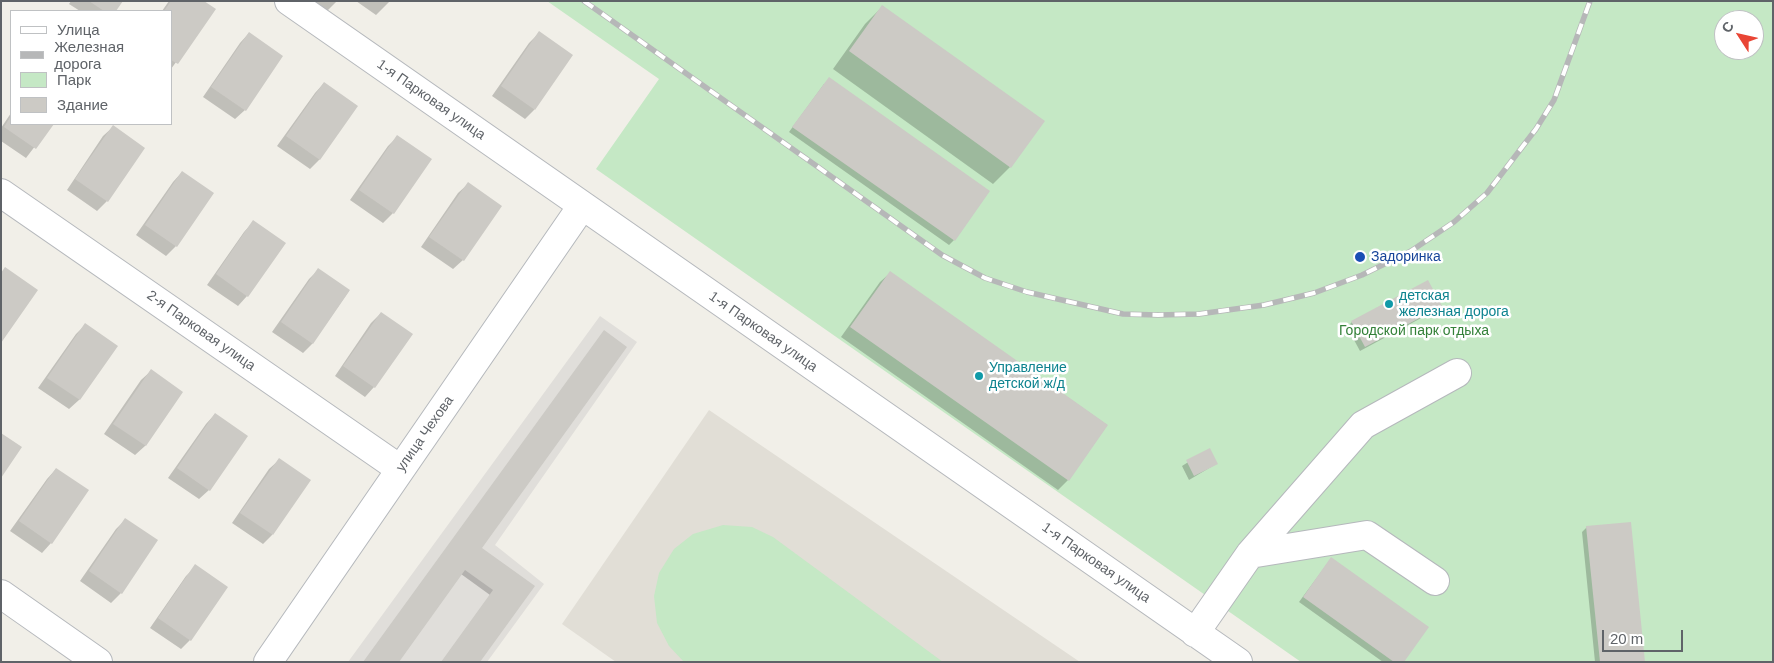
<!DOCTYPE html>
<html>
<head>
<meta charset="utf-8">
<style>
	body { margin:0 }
	#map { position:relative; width:1774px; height:663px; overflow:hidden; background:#f1efe8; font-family:Helvetica,sans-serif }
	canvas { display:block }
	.frame { position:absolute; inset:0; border:2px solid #5f6368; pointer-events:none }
	.legend { position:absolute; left:10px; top:10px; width:162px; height:115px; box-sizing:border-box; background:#fff; border:1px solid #bfc1c3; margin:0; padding:6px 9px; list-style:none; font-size:15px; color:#5f6368 }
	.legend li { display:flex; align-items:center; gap:10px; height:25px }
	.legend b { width:25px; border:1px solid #bfc1c3 }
	.north { position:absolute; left:1714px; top:10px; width:50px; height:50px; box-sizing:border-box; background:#fff; border:1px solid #bfc1c3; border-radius:50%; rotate:305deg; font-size:14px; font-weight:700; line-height:20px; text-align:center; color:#5f6368 }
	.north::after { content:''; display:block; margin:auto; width:18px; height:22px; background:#e94535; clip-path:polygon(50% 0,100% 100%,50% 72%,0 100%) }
	.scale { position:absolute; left:1602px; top:630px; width:81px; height:22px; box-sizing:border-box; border:2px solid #5f6368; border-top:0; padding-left:6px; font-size:15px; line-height:18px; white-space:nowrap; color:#5f6368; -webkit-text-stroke:4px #fff; paint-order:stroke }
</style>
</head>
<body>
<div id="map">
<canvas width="1774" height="663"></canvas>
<div class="frame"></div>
<ul class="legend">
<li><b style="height:6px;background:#fff"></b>Улица</li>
<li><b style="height:6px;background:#b6b7b8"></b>Железная дорога</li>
<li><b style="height:14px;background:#c5e8c5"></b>Парк</li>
<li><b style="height:14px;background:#cccac5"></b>Здание</li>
</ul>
<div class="north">С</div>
<div class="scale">20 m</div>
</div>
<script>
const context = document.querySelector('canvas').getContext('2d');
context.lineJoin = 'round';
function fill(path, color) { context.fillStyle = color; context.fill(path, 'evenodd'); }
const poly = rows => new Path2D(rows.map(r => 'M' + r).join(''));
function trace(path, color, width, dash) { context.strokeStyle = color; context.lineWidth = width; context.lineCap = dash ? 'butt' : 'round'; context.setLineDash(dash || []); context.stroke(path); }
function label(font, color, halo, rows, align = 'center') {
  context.font = font + ' Helvetica,sans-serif'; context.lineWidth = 5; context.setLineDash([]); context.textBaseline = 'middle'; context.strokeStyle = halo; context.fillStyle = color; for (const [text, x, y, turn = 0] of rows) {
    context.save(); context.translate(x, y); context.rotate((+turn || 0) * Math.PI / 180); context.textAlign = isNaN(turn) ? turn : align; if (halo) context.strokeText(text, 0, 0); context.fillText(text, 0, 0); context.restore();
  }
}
const industrial = poly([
	[600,316,637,342,495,545,544,584,487,662,348,662]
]);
const education = poly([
	[709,410,1080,662,616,662,562,624]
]);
const green = poly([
	[547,1,1773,1,1773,662,1301,662,596,169,659,79],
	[1724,20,1754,20,1754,50,1724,50],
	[723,525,752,527,773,537,943,662,684,662,669,646,657,623,654,596,659,573,674,549,693,534]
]);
const shadow = poly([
	[71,1,122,1,115,11,80,11,69,4],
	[169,1,202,1,214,10,171,69,171,11,162,11],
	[306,1,337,1,324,14],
	[356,1,390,1,376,15],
	[883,6,1010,167,993,184,833,69,865,24],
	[249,33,245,110,235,119,203,97,240,43],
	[539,33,534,110,525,119,492,96,529,43],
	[324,83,357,106,319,160,310,169,277,146,315,93],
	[824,84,954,240,949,245,789,132],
	[11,113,11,124,52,124,26,158,1,141,1,128],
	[113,127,107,201,97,211,67,190,103,136],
	[397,137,430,159,393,213,383,223,350,200,388,146],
	[182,172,176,246,166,256,136,235,173,182],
	[468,184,463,260,453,269,421,247,458,193],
	[253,222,247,296,238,306,207,285,244,232],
	[318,270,349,291,312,344,303,353,272,332,309,279],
	[890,273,1107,425,1068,480,1058,490,841,337,880,282],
	[1440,306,1436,310,1360,351,1347,327,1352,322],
	[381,313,374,387,365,397,335,376,371,323],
	[85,325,116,346,79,400,69,409,38,388,76,334],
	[151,371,182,392,145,446,135,455,104,434,141,380],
	[215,414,209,490,199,499,168,478,206,424],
	[1209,449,1216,464,1189,480,1182,466],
	[279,460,272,535,263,544,232,523,269,469],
	[56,469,51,543,42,553,10,531,47,479],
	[126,519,121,593,111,603,80,581,116,529],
	[1587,527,1644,662,1595,662,1582,532],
	[480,548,533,586,490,595,461,574],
	[1327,564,1403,662,1383,662,1299,602],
	[196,566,190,640,181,649,150,628,186,576]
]);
const building = poly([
	[89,1,123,1,116,11,104,11],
	[171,1,204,1,216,9,178,64,171,60,171,11,164,11],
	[882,5,1045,121,1011,168,849,51],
	[539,31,573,55,535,110,501,86],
	[249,32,283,56,246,111,211,87],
	[829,77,990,191,955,241,792,127],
	[324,82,358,106,320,160,286,136],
	[11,116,11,124,54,124,36,149,4,127],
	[113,125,145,148,108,202,75,179],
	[397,135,432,159,394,214,359,190],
	[182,171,214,193,177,247,145,225],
	[468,182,502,206,464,261,429,237],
	[253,220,286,243,248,297,216,274],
	[5,267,38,290,1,343,1,273],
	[318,268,350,290,313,344,281,322],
	[890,271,1108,425,1069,481,850,327],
	[1428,280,1442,306,1365,347,1351,321],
	[381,312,413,334,375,388,343,366],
	[85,323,118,346,80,400,47,378],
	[604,330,627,347,482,548,535,586,480,662,441,662,493,590,465,570,399,662,363,662],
	[151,369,183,392,146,446,113,424],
	[215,413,248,436,210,491,177,468],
	[1,433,22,447,1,478],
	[1210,448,1218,464,1194,476,1186,460],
	[279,458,311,480,273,535,240,513],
	[56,468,89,490,52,544,19,521],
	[125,518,158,540,122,594,89,571],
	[1631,522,1645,662,1600,662,1586,526],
	[1331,557,1429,627,1404,662,1394,662,1303,597],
	[195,564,228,587,191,641,158,618]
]);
const minor = poly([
	[289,1,1238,662],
	[1,193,400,469],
	[1250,554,1367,535,1435,581],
	[1,594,98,662],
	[1195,633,1250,554,1363,425,1457,373],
	[268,662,582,206]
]);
const rail = poly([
	[584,1,942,255,985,278,1027,292,1123,314,1158,315,1199,314,1264,305,1314,293,1362,275,1411,251,1454,222,1487,193,1536,129,1554,100,1590,1]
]);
const markers = [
	[1360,257,6,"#1a4fb4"],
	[1389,304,5,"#0f9aa8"],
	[979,376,5,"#0f9aa8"]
];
const streetNames = [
	["1-я Парковая улица",431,100,35],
	["2-я Парковая улица",201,331,35],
	["1-я Парковая улица",763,332,35],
	["улица Чехова",425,434,-55],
	["1-я Парковая улица",1096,563,35]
];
const transitNames = [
	["Задоринка",1371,257]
];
const cultureNames = [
	["детская",1399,296],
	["железная дорога",1399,312],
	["Управление",989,368],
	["детской ж/д",989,384]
];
const parkNames = [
	["Городской парк отдыха",1414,331]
];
fill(industrial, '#e0deda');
fill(education, '#e1ded6');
fill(green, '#c5e8c5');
fill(shadow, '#0003');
fill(building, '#cccac5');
trace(minor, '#b5b8bc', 30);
trace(minor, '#fff', 28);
trace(rail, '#b6b7b8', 5.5);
trace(rail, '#fff', 4, [11]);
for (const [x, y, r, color] of markers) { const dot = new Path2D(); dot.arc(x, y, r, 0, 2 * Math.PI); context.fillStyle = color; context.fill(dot); trace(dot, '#fff', 2); }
label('14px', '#5f6368', '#fff', streetNames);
label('14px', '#164399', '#fff', transitNames, 'left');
label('14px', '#0d838f', '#fff', cultureNames, 'left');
label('14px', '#348139', '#fff', parkNames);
</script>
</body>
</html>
